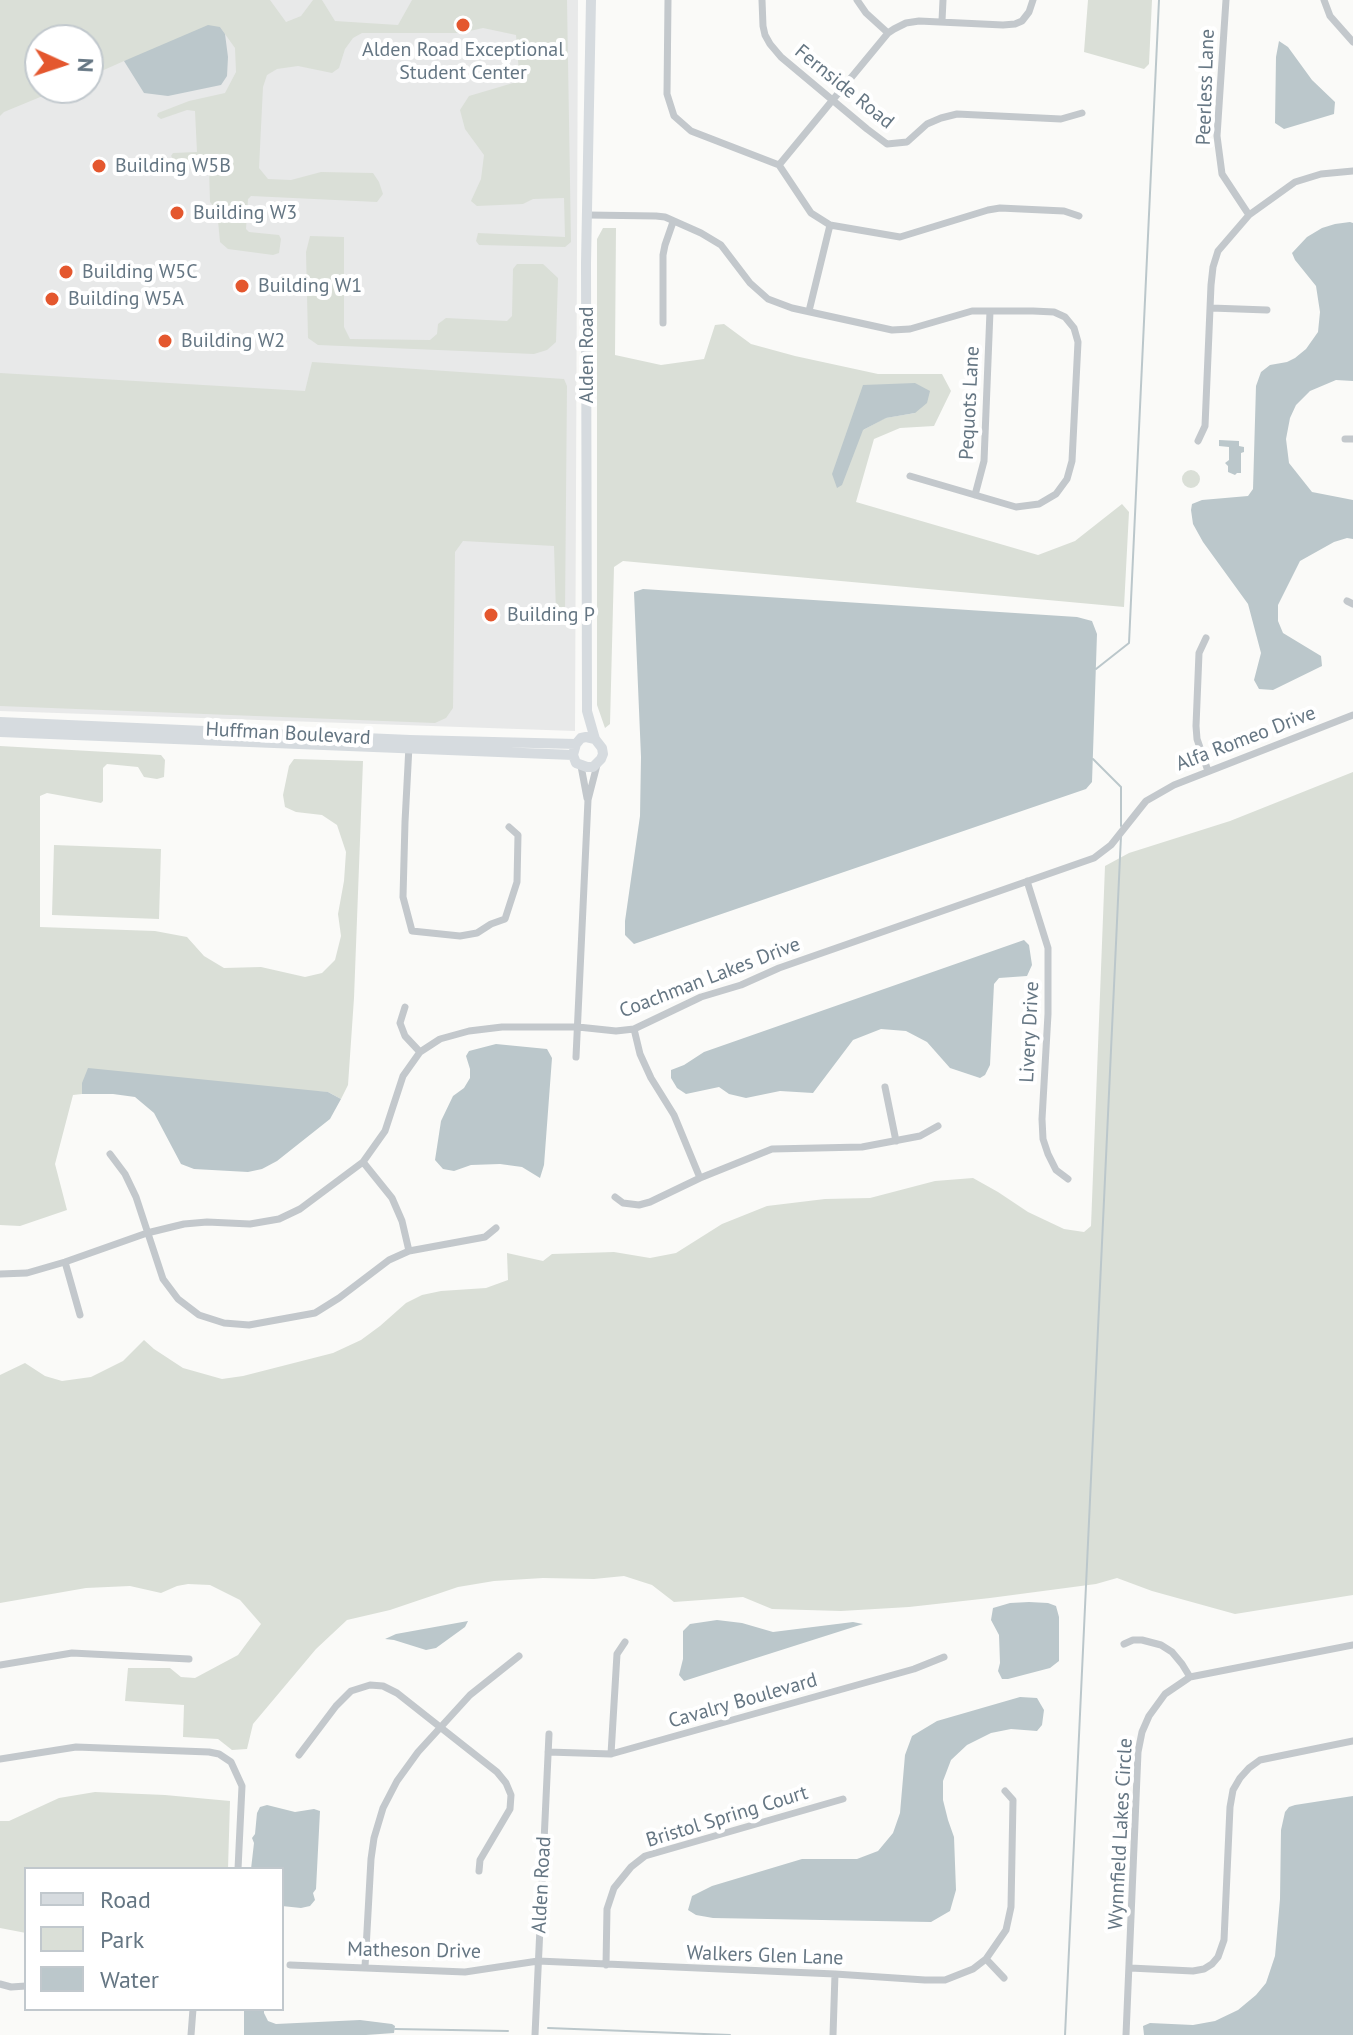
<!DOCTYPE html>
<html>
<head>
<meta charset="utf-8">
<style>
	body { margin:0 }
	#map { position:relative; width:1353px; height:2035px; overflow:hidden; background:#fafaf8; font-family:"PT Sans",sans-serif }
	canvas { display:block }
	.legend { position:absolute; left:24px; top:1867px; width:260px; height:144px; box-sizing:border-box; background:#fff; border:2px solid #c1c8cd; margin:0; padding:10px 14px; list-style:none; font-size:24px; color:#657683 }
	.legend li { display:flex; align-items:center; gap:16px; height:40px }
	.legend b { width:40px; border:2px solid #c1c8cd }
	.north { position:absolute; left:24px; top:24px; width:80px; height:80px; box-sizing:border-box; background:#fff; border:2px solid #c1c8cd; border-radius:50%; rotate:93deg; font-size:22px; font-weight:700; line-height:32px; text-align:center; color:#657683 }
	.north::after { content:''; display:block; margin:auto; width:28px; height:36px; background:#e4572e; clip-path:polygon(50% 0,100% 100%,50% 72%,0 100%) }
</style>
</head>
<body>
<div id="map">
<canvas width="1353" height="2035"></canvas>
<ul class="legend">
<li><b style="height:10px;background:#d6dbdf"></b>Road</li>
<li><b style="height:22px;background:#dadfd7"></b>Park</li>
<li><b style="height:22px;background:#bbc7cb"></b>Water</li>
</ul>
<div class="north">N</div>
</div>
<script>
const context = document.querySelector('canvas').getContext('2d');
context.lineJoin = 'round';
function fill(path, color) { context.fillStyle = color; context.fill(path, 'evenodd'); }
const poly = rows => new Path2D(rows.map(r => 'M' + r).join(''));
function trace(path, color, width, dash) { context.strokeStyle = color; context.lineWidth = width; context.lineCap = dash ? 'butt' : 'round'; context.setLineDash(dash || []); context.stroke(path); }
function label(font, color, halo, rows, align = 'center') {
  context.font = font + ' "PT Sans",sans-serif'; context.lineWidth = 8; context.setLineDash([]); context.textBaseline = 'middle'; context.strokeStyle = halo; context.fillStyle = color; for (const [text, x, y, turn = 0] of rows) {
    context.save(); context.translate(x, y); context.rotate((+turn || 0) * Math.PI / 180); context.textAlign = isNaN(turn) ? turn : align; if (halo) context.strokeText(text, 0, 0); context.fillText(text, 0, 0); context.restore();
  }
}
const built = poly([
	[116,0,578,0,575,731,0,711,0,83,40,88,88,88,88,40]
]);
const green = poly([
	[0,0,270,0,286,22,301,16,313,0,322,0,335,21,398,25,412,0,567,0,571,242,565,247,479,245,476,241,478,233,565,237,564,198,533,199,523,204,477,206,471,201,481,179,484,155,465,129,460,110,469,96,513,83,519,73,516,35,483,28,461,33,362,33,353,38,345,49,339,68,332,73,298,66,277,69,267,75,263,87,259,168,268,179,291,180,321,172,373,173,379,182,383,194,377,202,251,196,248,199,246,229,249,232,279,235,281,239,279,253,273,255,228,249,220,242,217,210,210,202,209,168,199,162,174,160,171,156,173,153,197,152,195,111,187,110,161,119,157,116,158,113,189,101,225,93,236,72,235,48,220,27,124,61,88,77,88,40,40,40,40,88,62,88,4,112,0,116],
	[1088,0,1152,0,1149,64,1144,69,1084,52],
	[603,228,616,228,615,355,661,365,704,359,715,325,724,324,751,344,795,356,878,374,942,374,951,391,934,426,900,428,874,439,856,502,1038,555,1075,541,1122,504,1129,512,1124,607,623,561,614,567,610,724,605,728,597,705,597,239],
	[915,383,915,413,885,418,863,430],
	[310,236,344,237,344,327,350,339,430,340,437,334,438,324,446,318,507,321,512,316,513,269,517,264,543,264,558,278,556,342,547,350,534,354,318,345,308,338,306,252],
	[312,362,564,379,567,386,565,612,556,613,554,546,463,541,455,552,453,708,446,718,435,723,0,706,0,373,305,391],
	'1182 479a9 9 0 1 1 18 0a9 9 0 1 1-18 0Z',
	[0,746,161,755,165,760,164,777,157,779,144,777,138,767,107,764,103,768,103,801,101,803,47,793,40,796,40,927,155,931,187,937,204,956,224,968,261,967,305,977,322,973,335,960,341,936,338,914,344,881,346,852,337,825,322,815,296,812,285,807,283,795,289,766,294,759,363,761,354,998,348,1085,341,1099,328,1092,82,1083,82,1094,73,1095,55,1164,67,1210,20,1226,0,1225],
	[1353,772,1353,1595,1235,1614,1152,1591,1117,1578,1096,1584,990,1598,909,1607,841,1611,772,1609,743,1597,674,1602,652,1585,624,1576,594,1579,543,1578,494,1581,458,1587,390,1610,347,1620,316,1649,253,1724,247,1749,232,1750,218,1739,183,1737,184,1705,125,1701,128,1668,170,1668,181,1677,195,1678,238,1655,261,1624,240,1600,210,1585,188,1584,177,1586,161,1593,130,1586,86,1588,0,1603,0,1375,25,1363,45,1376,62,1381,91,1377,123,1361,144,1340,154,1349,183,1368,222,1379,243,1376,333,1353,361,1340,380,1326,406,1303,422,1295,441,1291,486,1288,508,1280,507,1253,543,1261,552,1254,614,1252,650,1258,676,1253,722,1224,767,1206,825,1199,870,1198,935,1181,973,1178,998,1192,1028,1212,1064,1229,1084,1232,1091,1226,1105,866,1129,853,1230,821],
	[54,845,161,849,159,919,52,915],
	[95,1792,165,1795,230,1801,228,1869,26,1869,26,1933,0,1928,0,1821,9,1821,59,1798]
]);
const water = poly([
	[208,25,220,27,225,34,228,57,227,76,221,85,168,96,144,93,124,61],
	[1279,41,1288,47,1312,80,1335,102,1334,114,1284,129,1275,123,1276,57],
	[1350,222,1353,223,1353,381,1336,380,1310,391,1296,405,1290,418,1286,439,1289,463,1312,492,1353,500,1353,539,1347,538,1334,542,1300,561,1278,605,1278,621,1283,633,1321,656,1322,666,1273,690,1259,689,1254,680,1261,653,1248,604,1203,542,1193,524,1191,510,1192,504,1202,500,1248,496,1253,489,1256,386,1261,372,1270,365,1287,362,1295,358,1306,349,1318,332,1320,312,1316,286,1295,260,1292,253,1307,237,1322,228,1335,224],
	[915,383,930,391,927,403,915,413,886,418,863,430,842,485,837,488,832,474,863,385],
	[1219,440,1239,441,1239,446,1244,447,1244,452,1241,453,1241,473,1237,473,1235,475,1228,472,1228,466,1225,463,1229,460,1229,447,1219,446],
	[643,589,1077,617,1092,621,1097,634,1092,782,1086,789,634,944,625,935,625,921,640,816,641,757,634,592],
	[1024,940,1029,945,1032,965,1027,976,999,978,994,984,990,1065,985,1075,980,1078,950,1068,927,1042,906,1031,881,1029,853,1040,813,1093,780,1091,746,1098,729,1094,719,1087,686,1094,677,1088,671,1078,671,1070,684,1065,704,1052],
	[496,1044,547,1049,552,1058,544,1165,540,1178,522,1167,500,1164,471,1165,454,1171,443,1169,435,1160,441,1121,453,1096,464,1088,470,1078,470,1069,466,1056,469,1051],
	[88,1068,328,1092,341,1099,330,1119,277,1161,262,1169,248,1172,194,1169,181,1164,154,1113,135,1097,113,1094,82,1094,82,1083],
	[1029,1602,1048,1603,1056,1606,1059,1617,1059,1661,1050,1668,1008,1679,1002,1679,998,1671,1000,1663,999,1635,991,1620,993,1608,1010,1603],
	[717,1620,742,1623,773,1632,853,1622,863,1624,684,1681,679,1675,683,1659,683,1631,690,1624],
	[468,1621,465,1627,436,1648,426,1650,394,1640,385,1639,396,1634],
	[1020,1697,1037,1698,1044,1710,1042,1725,1037,1731,1011,1729,991,1733,967,1745,951,1760,943,1781,943,1800,948,1820,954,1837,956,1890,950,1911,931,1922,713,1918,696,1915,688,1910,692,1896,712,1886,802,1859,857,1859,878,1851,893,1833,900,1813,905,1755,912,1736,937,1721],
	[1353,1796,1353,2035,1144,2035,1143,2026,1150,2023,1193,2025,1215,2021,1238,2010,1256,1995,1266,1983,1275,1956,1280,1899,1281,1830,1285,1812,1289,1807,1295,1805],
	[267,1805,295,1812,314,1809,320,1811,316,1889,313,1893,315,1900,310,1906,301,1908,282,1906,282,1869,251,1869,254,1843,252,1838,255,1834,257,1813,260,1807],
	[244,2009,264,2009,264,2013,268,2021,276,2024,360,2020,392,2024,395,2026,394,2033,366,2035,244,2035]
]);
const stream = poly([
	[1096,669,1129,643,1159,0],
	[1093,759,1121,787,1121,826],
	[548,2028,730,2035],
	[395,2029,508,2031],
	[1065,2035,1121,836]
]);
const street = poly([
	[668,0,667,94,674,116,691,131,779,165,811,213,830,225,900,237,988,210,1000,208,1064,211,1079,216],
	[762,0,763,26,765,35,770,44,781,57,867,129,887,144,907,142,927,124,941,118,957,114,1061,119,1082,113],
	[857,0,866,13,888,33],
	[1226,0,1217,136,1222,174,1249,215],
	[1324,0,1330,16,1353,42],
	[942,21,943,0],
	[779,165,888,33,894,29,906,23,919,21,1003,25,1015,24,1022,21,1029,12,1033,0],
	[588,215,656,216,665,217,701,233,721,245,750,283,768,299,792,308,892,330,910,329,972,311,1033,311,1054,312,1065,317,1074,328,1078,342,1072,461,1067,479,1056,494,1039,504,1016,507,910,476],
	[1211,308,1267,310],
	[809,311,830,225],
	[663,323,663,255,665,245,673,222],
	[1345,439,1353,439],
	[1198,441,1205,426,1211,285,1213,267,1218,251,1249,215,1295,182,1321,174,1353,171],
	[975,495,984,461,990,311],
	[1347,601,1353,604],
	[1206,638,1199,653,1196,726,1197,739,1208,771],
	[409,746,405,822,403,897,412,931,460,936,477,933,491,924,505,919,517,882,518,835,509,827],
	[581,766,587,798],
	[1027,881,1048,948,1048,1014,1042,1119,1043,1139,1048,1154,1056,1170,1068,1179],
	[405,1007,400,1023,405,1036,420,1052],
	[634,1029,640,1054,651,1078,674,1115,700,1178],
	[576,1057,588,800,597,765],
	[885,1087,896,1141],
	[110,1154,125,1174,136,1197,163,1279,178,1299,199,1315,224,1323,249,1325,315,1313,339,1298,389,1260,409,1251,485,1237,496,1228],
	[363,1162,392,1198,402,1221,409,1251],
	[615,1197,623,1203,639,1205,650,1202,700,1178,772,1149,862,1147,920,1136,938,1126],
	[65,1262,80,1315],
	[0,1274,27,1273,65,1262,147,1233,184,1224,207,1222,250,1224,279,1219,300,1209,363,1162,385,1131,403,1076,420,1052,440,1039,469,1031,502,1027,578,1027,616,1031,634,1029,701,997,741,985,779,968,1094,858,1111,845,1146,801,1174,785,1353,715],
	[1124,1644,1133,1640,1142,1640,1161,1645,1172,1652,1182,1664,1190,1677],
	[0,1665,72,1653,189,1659],
	[548,1752,611,1754,914,1669,944,1657],
	[611,1754,617,1654,625,1642],
	[299,1755,336,1706,351,1691,370,1685,383,1686,397,1693,497,1772,506,1783,511,1795,510,1809,480,1860,479,1871],
	[0,1759,76,1747,209,1752,219,1754,231,1762,242,1786,238,1869],
	[986,1959,1004,1978],
	[290,1965,465,1972,538,1961,835,1974,925,1980,945,1980,973,1969,986,1959,1006,1930,1011,1907,1013,1800,1005,1791],
	[606,1965,607,1909,614,1888,631,1867,645,1856,843,1799],
	[365,1967,371,1859,374,1838,383,1808,397,1781,418,1752,470,1695,519,1656],
	[1130,1968,1193,1971,1204,1969,1212,1964,1218,1957,1224,1940,1230,1807,1233,1790,1240,1778,1249,1768,1260,1760,1353,1741],
	[0,1984,11,1987,26,1986],
	[191,2035,193,2009],
	[535,2035,549,1734],
	[833,2035,835,1974],
	[1126,2035,1138,1752,1142,1732,1149,1716,1165,1694,1190,1677,1353,1645]
]);
const secondary = poly([
	[591,0,586,263,587,711,595,739,602,748,603,754,601,759,593,767,587,767,576,763,573,755,576,744,581,738,586,737,595,739],
	[0,722,410,740,576,744],
	[0,732,573,755]
]);
const markers = [
	[463,25,8,"#e4572e"],
	[99,166,8,"#e4572e"],
	[177,213,8,"#e4572e"],
	[66,272,8,"#e4572e"],
	[242,286,8,"#e4572e"],
	[52,299,8,"#e4572e"],
	[165,341,8,"#e4572e"],
	[491,615,8,"#e4572e"]
];
const poiNames = [
	["Alden Road Exceptional",463,50,"center"],
	["Student Center",463,73,"center"],
	["Building W5B",115,166],
	["Building W3",193,213],
	["Building W5C",82,272],
	["Building W1",258,286],
	["Building W5A",68,299],
	["Building W2",181,341],
	["Building P",507,615]
];
const streetNames = [
	["Fernside Road",844,87,39],
	["Peerless Lane",1206,87,-88],
	["Alden Road",587,355,-90],
	["Pequots Lane",970,403,-87],
	["Huffman Boulevard",288,734,3],
	["Alfa Romeo Drive",1246,739,-21],
	["Coachman Lakes Drive",710,978,-21],
	["Livery Drive",1030,1032,-87],
	["Cavalry Boulevard",743,1701,-16],
	["Bristol Spring Court",727,1817,-17],
	["Wynnfield Lakes Circle",1121,1834,-87],
	["Alden Road",542,1885,-87],
	["Matheson Drive",414,1951,1],
	["Walkers Glen Lane",765,1956,2]
];
fill(built, '#e8e9e9');
fill(green, '#dadfd7');
fill(water, '#bbc7cb');
trace(stream, '#bbc7cb', 2);
trace(street, '#c3c8cc', 7);
trace(secondary, '#d6dbdf', 10);
for (const [x, y, r, color] of markers) { const dot = new Path2D(); dot.arc(x, y, r, 0, 2 * Math.PI); context.fillStyle = color; context.fill(dot); trace(dot, '#fff', 3); }
label('20px', '#657683', '#fff', poiNames, 'left');
label('20px', '#657683', '#fff', streetNames);
</script>
</body>
</html>
